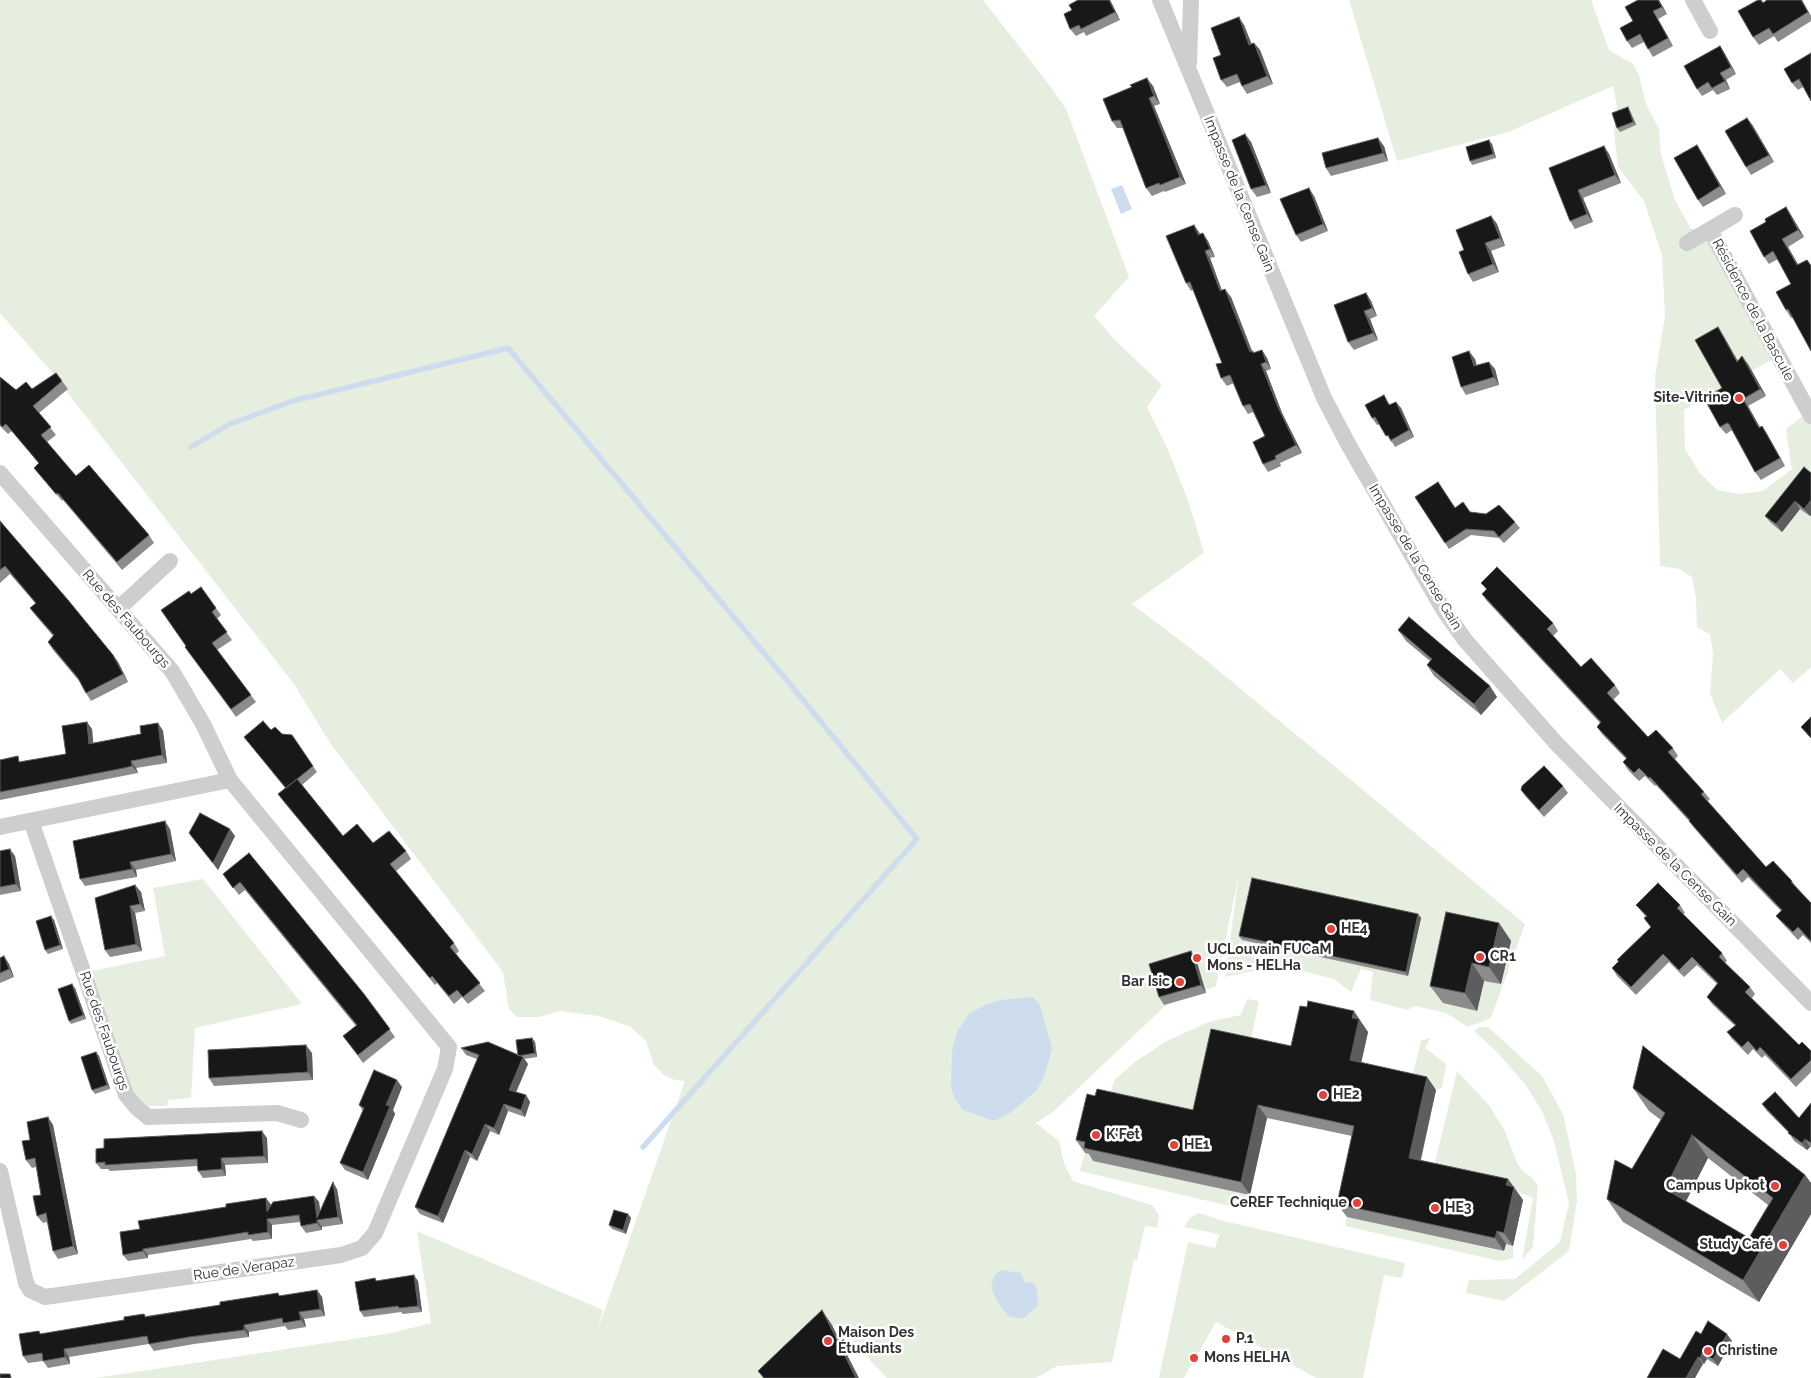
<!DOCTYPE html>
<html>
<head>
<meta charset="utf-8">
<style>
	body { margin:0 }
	canvas { display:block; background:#fff }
</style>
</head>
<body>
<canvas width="1811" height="1378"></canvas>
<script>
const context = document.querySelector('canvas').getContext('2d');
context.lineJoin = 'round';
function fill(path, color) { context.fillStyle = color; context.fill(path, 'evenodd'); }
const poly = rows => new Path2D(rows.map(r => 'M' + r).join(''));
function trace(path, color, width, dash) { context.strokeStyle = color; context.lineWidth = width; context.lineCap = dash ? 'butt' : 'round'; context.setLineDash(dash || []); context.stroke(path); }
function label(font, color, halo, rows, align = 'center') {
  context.font = font + ' Raleway,sans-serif'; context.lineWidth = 5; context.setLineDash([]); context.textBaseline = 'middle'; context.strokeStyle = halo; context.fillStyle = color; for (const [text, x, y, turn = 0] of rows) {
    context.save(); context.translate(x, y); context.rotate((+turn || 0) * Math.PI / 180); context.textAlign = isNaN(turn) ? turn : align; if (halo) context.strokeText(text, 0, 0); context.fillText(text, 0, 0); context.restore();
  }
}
const green = poly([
	[0,0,983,0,1047,82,1066,109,1129,277,1094,316,1114,339,1162,385,1147,407,1168,450,1190,506,1204,553,1132,604,1207,661,1525,924,1491,1018,1468,1027,1446,1013,1415,1006,1407,1010,1370,1000,1373,972,1361,969,1351,992,1334,979,1286,967,1261,969,1225,977,1239,874,1216,986,1165,1006,1053,1112,1036,1123,1059,1141,1064,1163,1073,1181,1152,1205,1159,1215,1157,1228,1145,1226,1137,1260,1134,1260,1112,1362,1057,1366,1036,1378,887,1378,836,1324,776,1378,96,1378,392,1333,431,1323,417,1231,603,1310,597,1332,685,1081,675,1080,664,1075,654,1065,646,1041,631,1027,599,1016,560,1011,539,1017,517,1017,509,1009,503,972,330,743,294,684,49,369,0,313],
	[1349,0,1591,0,1609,50,1633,64,1639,75,1646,104,1659,129,1661,155,1675,200,1691,229,1710,230,1778,356,1684,410,1685,449,1699,472,1717,490,1739,494,1763,491,1792,469,1786,429,1808,412,1811,415,1811,667,1793,683,1780,669,1722,723,1710,693,1713,654,1710,634,1697,627,1696,598,1692,577,1680,569,1660,566,1655,377,1665,316,1662,255,1644,201,1618,167,1614,133,1617,106,1613,86,1508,132,1397,161],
	[203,879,302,1004,195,1028,191,1098,168,1100,167,1106,147,1106,139,1100,132,1091,92,971,165,956,153,888],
	[1247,999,1259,1001,1249,1048,1203,1123,1107,1102,1115,1079,1135,1062,1165,1042,1208,1022,1241,1015],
	[1479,1027,1488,1027,1542,1076,1563,1114,1576,1174,1577,1201,1569,1251,1504,1301,1466,1293,1469,1280,1515,1279,1560,1242,1569,1203,1554,1141,1542,1111,1525,1084,1497,1052,1474,1031],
	[1431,1037,1425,1048,1446,1064,1442,1088,1438,1089,1411,1083,1421,1041],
	[1457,1071,1489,1105,1505,1131,1517,1163,1523,1171,1533,1179,1538,1186,1533,1247,1522,1260,1533,1198,1516,1191,1432,1175],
	[1085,1153,1094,1155,1094,1161,1248,1193,1246,1206,1239,1204,1238,1208,1080,1171],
	[1199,1213,1224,1221,1405,1263,1402,1278,1384,1275,1363,1378,1316,1378,1216,1322,1184,1378,1159,1378,1188,1242,1215,1248,1220,1232,1219,1234,1184,1227,1190,1218],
	[1347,1216,1505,1252,1506,1245,1513,1245,1513,1258,1500,1261,1345,1226]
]);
const water = poly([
	[1122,185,1132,209,1121,214,1111,189],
	[1033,997,1040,1005,1052,1049,1044,1077,1040,1085,1035,1092,1010,1113,996,1120,991,1120,963,1110,954,1097,951,1086,952,1051,957,1032,968,1015,981,1007,1000,1000],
	[1001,1270,1021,1273,1024,1282,1034,1283,1037,1292,1038,1306,1022,1319,1008,1316,997,1301,991,1288,994,1276]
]);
const stream = poly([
	[191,447,230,424,293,401,508,348,794,689,917,839,643,1147]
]);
const minor = poly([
	[1160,0,1324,398,1348,444,1443,609,1465,640,1556,743,1811,1003],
	[1693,0,1710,31],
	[1189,63,1191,0],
	[1710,230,1811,416],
	[1687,243,1735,215],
	[0,473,172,671,203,724,230,780,449,1047,445,1069,375,1233,362,1248,341,1255,45,1297,30,1290,26,1283,0,1171],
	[118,609,170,561],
	[31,821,126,1095,136,1107,148,1117,277,1113,301,1120],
	[0,827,230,780]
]);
const wall = poly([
	[1078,0,1110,0,1120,20,1086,36,1084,32,1076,36,1070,29,1072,10],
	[1638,0,1659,0,1667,14,1658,19,1673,46,1653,57,1644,42,1632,48,1627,41],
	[1767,0,1802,0,1811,16,1811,21,1778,42,1774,36,1759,45,1753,37,1763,3],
	[1244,25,1251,44,1254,43,1260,50,1273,84,1247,94,1242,86,1240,82,1227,87,1221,80,1221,55],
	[1720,46,1725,54,1736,74,1726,80,1730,89,1717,95,1713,90,1702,96,1697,89],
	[1811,53,1803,87,1798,90,1792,83],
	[1153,86,1160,104,1154,106,1186,184,1165,192,1164,191,1152,196,1146,188,1123,128,1117,128,1112,121],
	[1630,111,1636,125,1620,132,1617,128],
	[1747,118,1753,126,1774,162,1751,175,1746,167],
	[1245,134,1251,142,1271,193,1257,197,1251,189],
	[1492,144,1496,158,1472,165,1470,161],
	[1384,146,1388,161,1331,176,1326,168],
	[1604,146,1609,154,1621,183,1583,198,1593,222,1575,229,1570,221,1549,168],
	[1702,153,1726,194,1703,207,1698,200],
	[1314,196,1328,231,1301,242,1296,235],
	[1786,207,1791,215,1804,237,1788,247,1798,265,1807,260,1811,265,1811,351,1793,317,1791,318,1786,310,1791,284,1778,259,1769,264,1764,257,1766,222],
	[1491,216,1497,224,1505,246,1491,251,1499,272,1473,282,1468,274,1464,250],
	[1194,225,1200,234,1208,241,1215,257,1210,258,1222,291,1231,297,1252,351,1254,353,1267,358,1271,369,1266,371,1282,413,1302,453,1280,463,1281,466,1268,472,1263,464,1265,436,1253,412,1248,414,1243,406,1234,383,1227,386,1221,378,1222,363,1193,290,1191,291,1186,283],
	[1366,293,1371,301,1377,316,1370,319,1378,340,1354,350,1348,342],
	[1723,335,1738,361,1748,364,1766,396,1748,406,1760,427,1762,426,1767,434,1785,466,1761,480,1755,472,1732,430,1726,434,1720,427,1722,388],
	[1475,359,1476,365,1495,369,1499,385,1466,395,1461,387],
	[56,373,68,389,39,413,56,435,47,442,76,476,149,535,154,543,122,570,63,500,62,501,40,475,34,468,39,464,12,431,8,434,0,426,0,377,16,390,32,389],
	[1388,402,1390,405,1401,408,1414,437,1395,447,1392,442,1391,442,1380,424,1377,425,1372,418],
	[1811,473,1811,515,1810,516,1800,509,1782,532,1771,523,1765,516],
	[1415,497,1455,507,1470,512,1486,514,1515,522,1520,528,1504,543,1499,538,1471,535,1449,549],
	[0,521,113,655,118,662,128,682,91,701,86,693,80,682,53,650,48,642,53,636,36,616,30,608,36,604,10,574,0,583],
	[1481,583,1553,623,1558,631,1553,636,1581,667,1615,685,1620,693,1613,700,1648,737,1673,748,1678,756,1675,759,1704,792,1710,799,1708,801,1766,867,1792,881,1798,889,1811,903,1811,943,1803,935,1798,940,1782,923,1776,916,1781,911,1748,877,1742,883,1695,829,1689,821,1656,785,1655,786,1645,776,1639,781,1628,770,1623,762,1626,759,1602,734,1597,727,1600,723,1487,601,1482,594,1486,589],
	[201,587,221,615,217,619,232,640,217,650,256,702,236,717,185,647,186,646,191,594],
	[1398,630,1497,697,1481,715,1434,676,1427,665,1430,661,1406,641],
	[158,723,163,731,167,763,136,768,138,773,0,800,0,760,22,762,66,754,92,729,93,743,141,734],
	[271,730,282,734,292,735,317,772,302,785,343,836,406,851,411,859,396,871,454,943,459,951,456,954,485,991,468,1004,462,997,454,1004,437,983,435,985,283,801,278,794,285,788,244,737],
	[1563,786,1568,793,1544,817,1526,797,1521,790],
	[170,829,176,861,136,870,137,877,85,886,80,879],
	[189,833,235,836,218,870],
	[0,851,15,856,21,891,0,895],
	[249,853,364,994,395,1037,363,1063,343,1036,356,1026,245,890,239,895,223,874],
	[135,885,141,892,145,911,135,913,142,951,110,957,105,950],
	[1636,905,1680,905,1685,913,1683,914,1722,953,1727,961,1725,963,1750,987,1755,994,1752,998,1799,1045,1811,1051,1811,1072,1796,1087,1765,1055,1762,1058,1753,1049,1748,1055,1732,1039,1727,1032,1735,1026,1712,1004,1707,997,1717,984,1697,965,1684,977,1669,962,1636,995,1617,976,1612,968,1651,927,1644,918,1646,917],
	[1418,914,1421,918,1408,976,1242,940,1239,936],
	[54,920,63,949,48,954,45,950],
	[1499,923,1511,941,1501,984,1484,981,1477,1011,1443,1003,1430,986],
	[4,956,9,964,14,977,0,983,0,958],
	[1196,959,1206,993,1164,1005,1159,997],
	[75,988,86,1019,71,1024,69,1021],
	[1363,1024,1363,1025,1368,1032,1361,1062,1427,1077,1436,1090,1421,1160,1508,1179,1523,1200,1513,1246,1506,1244,1504,1251,1347,1217,1337,1204,1352,1136,1267,1118,1250,1195,1093,1161,1089,1154,1085,1153,1076,1140,1095,1096,1193,1110,1291,1046],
	[532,1038,535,1042,537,1057,524,1059,528,1064,516,1092,526,1095,530,1102,525,1117,508,1111,499,1135,490,1131,477,1161,470,1157,443,1223,420,1214,415,1207,477,1059,466,1055,461,1048,518,1055],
	[96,1052,99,1056,110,1089,95,1094,92,1090],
	[312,1053,313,1080,214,1086,209,1078],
	[402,1087,393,1110,395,1114,368,1180,345,1170,340,1163,363,1111,359,1105],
	[1633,1088,1805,1175,1811,1183,1811,1214,1759,1302,1623,1222,1607,1199,1632,1169,1661,1120,1649,1111],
	[1708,1158,1768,1205,1749,1238,1686,1201],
	[1811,1103,1811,1147,1810,1147,1807,1150,1794,1141,1789,1133,1767,1111,1762,1104,1799,1118],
	[48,1117,53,1125,78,1254,58,1259,53,1251,47,1222,43,1223,37,1216,41,1195,36,1167,32,1168,26,1160,30,1140],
	[267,1138,268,1163,225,1165,226,1176,203,1178,198,1171,198,1166,110,1171,108,1169,101,1169,96,1163],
	[337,1189,343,1224,322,1227,322,1230,306,1233,301,1226,300,1222,272,1225,272,1239,253,1241,251,1239,148,1255,148,1258,128,1261,123,1255,140,1229,266,1198,271,1205,314,1196,319,1202,320,1211],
	[628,1214,631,1218,626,1234,612,1229,609,1225],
	[377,1281,418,1281,422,1312,403,1314,401,1312,364,1317,360,1311],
	[317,1290,322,1297,325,1316,304,1319,306,1327,288,1330,285,1326,249,1332,249,1337,194,1344,154,1351,149,1344,69,1357,70,1364,48,1368,43,1361,28,1363,23,1356,42,1334,124,1320,144,1314,146,1316,220,1305,278,1293,280,1296],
	[1701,1334,1732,1341,1718,1366,1707,1359,1704,1364,1680,1359]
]);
const shadedWall = poly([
	[1109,0,1110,0,1120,20,1115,12],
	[1658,0,1659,0,1667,14,1662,7],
	[1801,0,1802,0,1811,17,1808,12],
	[1653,11,1658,19,1673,46,1668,38],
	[1239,17,1244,25,1255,52,1249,45],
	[1254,43,1260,50,1273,84,1267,76],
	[1720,46,1725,54,1736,74,1731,67],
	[1720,73,1726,80,1730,89],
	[1147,78,1153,86,1160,104,1154,96],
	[1149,98,1154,106,1186,184,1180,177],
	[1628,107,1630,111,1636,125,1633,122],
	[1747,118,1753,126,1774,162,1769,155],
	[1245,134,1251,142,1271,193,1266,185],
	[1378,138,1384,146,1388,161,1383,153],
	[1489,140,1492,144,1496,158,1493,154],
	[1697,145,1702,153,1726,194,1720,186],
	[1604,146,1609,154,1621,183,1615,175],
	[1309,188,1314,196,1328,231,1323,224],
	[1578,190,1583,198,1593,222,1587,214],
	[1786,207,1791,215,1804,237,1798,230],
	[1491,216,1497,224,1505,246,1500,238],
	[1194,225,1199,232,1203,243,1198,235],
	[1203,233,1208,241,1215,257,1210,249],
	[1782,239,1788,247,1803,273,1797,265],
	[1485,243,1491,251,1499,272,1493,264],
	[1205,251,1210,258,1225,299,1220,291],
	[1225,289,1231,297,1255,359,1250,352],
	[1366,293,1371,301,1377,316,1372,308],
	[1364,311,1370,319,1378,340,1373,333],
	[1718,327,1723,335,1742,369,1737,362],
	[1262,350,1267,358,1271,369,1266,362],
	[1469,351,1475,359,1479,374,1474,366],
	[1742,356,1748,364,1766,396,1760,389],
	[1489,362,1495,369,1499,385,1494,377],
	[1261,364,1266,371,1282,413,1302,453,1296,445,1277,405],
	[1743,399,1748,406,1764,435,1759,428],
	[1396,402,1401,408,1414,437,1409,430],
	[1762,426,1767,434,1785,466,1780,458],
	[1811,500,1811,515,1810,516,1804,509],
	[1795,501,1800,509,1782,532,1776,524],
	[113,655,118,662,128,682,123,674],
	[1490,686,1497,697,1481,715,1474,704],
	[87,722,92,729,94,751,89,744],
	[158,723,163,731,167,763,162,755],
	[131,761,136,768,138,773,132,766],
	[165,821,170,829,176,861,171,854],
	[230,829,235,836,218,870,213,863],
	[10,849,15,856,21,891,16,884],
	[130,862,136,870,137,877,132,869],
	[135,885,141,892,145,911,140,904],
	[130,906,135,913,142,951,136,944],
	[1418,914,1421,918,1408,976,1406,972],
	[51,916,54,920,63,949,60,945],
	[1499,923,1511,941,1501,984,1489,967],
	[1191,951,1196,959,1206,993,1201,985],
	[4,956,9,964,14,977,9,969],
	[1472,963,1484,981,1477,1011,1465,993],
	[72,984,75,988,86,1019,83,1015],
	[1354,1011,1368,1032,1359,1073,1350,1060,1352,1018],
	[532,1038,535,1042,537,1057,535,1053],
	[306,1045,312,1053,313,1080,308,1072],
	[96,1052,99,1056,110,1089,107,1085],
	[523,1057,528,1064,514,1097,509,1090],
	[1427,1077,1436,1090,1418,1171,1409,1158],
	[397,1080,402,1087,393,1110,395,1114,368,1180,363,1172,386,1105],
	[526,1095,530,1102,525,1117,521,1110],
	[504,1104,508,1111,499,1135,494,1128],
	[1258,1105,1267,1118,1250,1195,1241,1182],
	[48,1117,53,1125,78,1254,73,1246],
	[485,1124,490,1131,477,1161,472,1154],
	[262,1131,267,1138,268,1163,264,1156],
	[1692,1135,1708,1158,1681,1211,1665,1189],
	[1805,1139,1810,1147,1807,1150,1802,1143],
	[465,1150,470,1157,443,1223,438,1216],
	[221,1158,225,1165,226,1176,222,1169],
	[1805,1175,1811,1183,1811,1214,1759,1302,1743,1280],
	[1508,1179,1523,1200,1513,1246,1504,1233,1506,1185],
	[333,1182,337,1189,343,1224,338,1217],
	[314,1196,319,1202,321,1219,317,1218],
	[266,1198,271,1205,271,1219,267,1212],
	[628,1214,631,1218,626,1234,623,1230],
	[267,1219,272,1225,272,1239,268,1232],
	[317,1220,322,1227,322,1230,317,1223],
	[1497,1231,1506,1244,1504,1251,1495,1238],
	[143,1249,148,1255,148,1258,143,1251],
	[414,1275,418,1281,422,1312,418,1306],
	[317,1290,322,1297,325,1316,320,1309],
	[822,1310,832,1325,859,1378,856,1378],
	[299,1312,304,1319,306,1327,301,1320],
	[244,1325,249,1332,249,1337,244,1330],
	[1727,1334,1732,1341,1718,1366,1713,1359],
	[64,1349,69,1357,70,1364,65,1357],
	[1702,1353,1707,1359,1704,1364,1700,1358],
	[1698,1357,1703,1364,1695,1378,1686,1378]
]);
const building = poly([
	[1078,0,1109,0,1115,12,1081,29,1079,25,1070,29,1064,14,1072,10,1069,5,1078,0],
	[1638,0,1658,0,1662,7,1653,11,1668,38,1648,49,1640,34,1627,41,1620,28,1633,21,1625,7,1638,0],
	[1758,0,1761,0,1763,3,1767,0,1801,0,1808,12,1773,34,1769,28,1753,37,1738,11,1758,0],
	[1239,17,1249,45,1254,43,1267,76,1242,86,1237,74,1221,80,1213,58,1221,55,1211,28,1239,17],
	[1720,46,1731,67,1720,73,1725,81,1712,88,1708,82,1697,89,1684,66,1720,46],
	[1811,53,1811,101,1799,79,1792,83,1784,69,1811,53],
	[1147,78,1154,96,1149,98,1180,177,1160,185,1159,183,1146,188,1120,120,1112,121,1103,99,1132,87,1130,85,1147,78],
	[1628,107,1633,122,1617,128,1612,113,1628,107],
	[1747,118,1769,155,1746,167,1725,131,1747,118],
	[1245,134,1266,185,1251,189,1232,140,1245,134],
	[1378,138,1383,153,1326,168,1322,153,1378,138],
	[1489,140,1493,154,1470,161,1466,147,1489,140],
	[1697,145,1720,186,1698,200,1674,158,1697,145],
	[1604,146,1615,175,1578,190,1587,214,1570,221,1549,168,1604,146],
	[1309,188,1323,224,1296,235,1280,199,1309,188],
	[1786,207,1798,230,1782,239,1797,265,1807,260,1811,266,1811,351,1788,309,1786,310,1776,292,1791,284,1773,251,1764,257,1750,231,1766,222,1765,219,1786,207],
	[1491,216,1500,238,1485,243,1493,264,1468,274,1459,252,1464,250,1456,230,1491,216],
	[1194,225,1198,235,1203,233,1210,249,1205,251,1220,291,1225,289,1250,352,1253,351,1253,353,1262,350,1266,362,1261,364,1277,405,1296,445,1275,456,1276,459,1263,464,1253,442,1265,436,1250,404,1243,406,1230,375,1221,378,1216,364,1222,363,1190,282,1186,283,1166,236,1194,225],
	[1366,293,1372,308,1364,311,1373,333,1348,342,1334,305,1366,293],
	[1718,327,1737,362,1742,356,1760,389,1743,399,1759,428,1762,426,1780,458,1755,472,1729,424,1727,423,1720,427,1704,398,1722,388,1695,340,1718,327],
	[1469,351,1474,366,1489,362,1494,377,1461,387,1452,357,1469,351],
	[56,373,62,381,33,406,51,427,41,435,76,476,89,465,149,535,117,562,58,493,56,494,34,468,39,463,6,424,2,427,0,424,0,377,16,390,26,382,32,389,56,373],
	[1384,395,1389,405,1396,402,1409,430,1391,440,1388,435,1386,436,1375,417,1372,418,1365,405,1384,395],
	[1804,467,1811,473,1811,500,1804,509,1795,501,1776,524,1765,516,1804,467],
	[1438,482,1455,508,1463,502,1470,512,1486,514,1499,505,1515,522,1499,537,1494,531,1466,529,1445,543,1415,497,1438,482],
	[0,521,68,600,113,655,123,674,86,693,78,678,48,642,54,635,30,608,36,603,5,566,0,570,0,521],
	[1497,567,1553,623,1547,629,1581,667,1591,658,1615,685,1607,693,1648,737,1656,730,1673,748,1668,752,1704,792,1701,794,1766,867,1773,861,1792,881,1791,882,1811,903,1811,941,1798,927,1793,932,1776,916,1782,910,1743,869,1737,875,1689,821,1690,820,1650,777,1649,778,1639,768,1634,773,1623,762,1627,758,1597,727,1601,722,1482,594,1487,589,1481,583,1497,567],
	[201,587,216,608,212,612,227,632,212,643,251,695,231,709,185,647,186,646,161,610,189,591,191,594,201,587],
	[1409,617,1490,686,1474,704,1427,665,1432,659,1398,630,1409,617],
	[1811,717,1811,738,1801,727,1811,717],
	[263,721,271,730,275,727,282,734,292,735,313,766,286,788,244,737,263,721],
	[87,722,89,744,141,734,140,726,158,723,162,755,131,761,132,766,124,768,0,792,0,760,18,756,19,762,66,754,62,726,87,722],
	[1544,766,1563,786,1539,810,1521,790,1522,786,1544,766],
	[297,779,343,836,357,824,373,843,389,831,406,851,390,864,454,943,450,947,480,983,463,997,457,990,449,996,432,976,430,978,278,794,297,779],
	[200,813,230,829,213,863,189,833,200,813],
	[165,821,171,854,130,862,132,869,80,879,73,841,165,821],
	[10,849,16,884,0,887,0,851,10,849],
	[249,853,364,994,390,1029,358,1055,343,1036,357,1025,240,882,233,888,223,874,249,853],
	[1252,878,1418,914,1406,972,1239,936,1252,878],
	[1658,883,1680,905,1677,908,1722,953,1719,957,1750,987,1745,992,1799,1045,1802,1042,1811,1051,1811,1060,1791,1079,1760,1047,1757,1051,1748,1041,1742,1047,1727,1032,1736,1025,1707,997,1718,983,1692,957,1679,970,1663,954,1631,987,1612,968,1619,961,1617,960,1651,927,1644,918,1647,916,1636,905,1658,883],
	[135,885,140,904,130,906,136,944,105,950,95,898,135,885],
	[1446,912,1499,923,1489,967,1472,963,1465,993,1430,986,1446,912],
	[51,916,60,945,45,950,36,921,51,916],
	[1191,951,1201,985,1159,997,1149,964,1191,951],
	[4,956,9,969,0,973,0,958,4,956],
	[72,984,83,1015,69,1021,58,989,72,984],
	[1308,1001,1354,1011,1352,1018,1359,1019,1350,1060,1427,1077,1409,1158,1508,1179,1506,1185,1514,1187,1504,1233,1497,1231,1495,1238,1337,1204,1354,1126,1258,1105,1241,1182,1084,1148,1085,1142,1076,1140,1087,1094,1095,1096,1097,1089,1193,1110,1211,1029,1291,1046,1300,1006,1307,1007,1308,1001],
	[532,1038,535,1053,518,1056,516,1040,532,1038],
	[488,1042,523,1057,509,1090,526,1095,521,1110,504,1104,494,1128,485,1124,472,1154,465,1150,438,1216,415,1207,479,1055,461,1048,488,1042],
	[306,1045,308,1072,209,1078,208,1050,306,1045],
	[1643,1046,1805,1175,1743,1280,1607,1199,1615,1160,1632,1169,1665,1113,1633,1088,1643,1046],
	[1692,1135,1773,1198,1749,1238,1665,1189,1692,1135],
	[96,1052,107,1085,92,1090,81,1057,96,1052],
	[374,1070,397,1080,386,1105,390,1106,363,1172,340,1163,364,1108,359,1105,374,1070],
	[1775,1092,1799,1118,1811,1103,1811,1143,1805,1139,1802,1143,1788,1133,1789,1132,1762,1104,1775,1092],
	[48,1117,73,1246,53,1251,46,1213,37,1216,33,1196,41,1195,35,1158,26,1160,22,1141,30,1140,27,1122,48,1117],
	[262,1131,264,1156,221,1158,222,1169,198,1171,197,1159,105,1165,105,1162,96,1163,96,1149,104,1148,104,1139,262,1131],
	[333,1182,338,1217,317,1220,317,1223,301,1226,299,1215,267,1219,268,1232,248,1235,248,1232,143,1249,143,1251,123,1255,120,1232,140,1229,138,1221,226,1207,226,1204,266,1198,267,1212,273,1202,314,1196,317,1218,333,1182],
	[614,1210,628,1214,623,1230,609,1225,614,1210],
	[414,1275,418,1306,399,1308,398,1306,360,1311,355,1282,375,1278,376,1281,414,1275],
	[317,1290,320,1309,299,1312,301,1320,283,1323,282,1318,244,1325,244,1330,189,1337,149,1344,147,1336,64,1349,65,1357,43,1361,42,1353,23,1356,19,1334,39,1331,40,1334,124,1320,124,1317,144,1314,145,1317,220,1305,220,1302,278,1293,279,1296,317,1290],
	[822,1310,856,1378,764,1378,758,1371,822,1310],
	[1708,1321,1727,1334,1713,1359,1702,1353,1700,1358,1698,1357,1686,1378,1647,1378,1663,1349,1680,1359,1696,1331,1701,1334,1708,1321],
	[0,1374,10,1374,11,1378,0,1378,0,1374]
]);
const markers = [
	[1739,398,5,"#e34139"],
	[1331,929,5,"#e34139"],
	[1480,957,5,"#e34139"],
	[1197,958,5,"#e34139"],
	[1180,982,5,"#e34139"],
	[1323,1095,5,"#e34139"],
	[1096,1135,5,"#e34139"],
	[1174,1145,5,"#e34139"],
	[1775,1186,5,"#e34139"],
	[1357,1203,5,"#e34139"],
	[1435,1208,5,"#e34139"],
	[1783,1245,5,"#e34139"],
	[1226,1339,5,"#e34139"],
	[828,1341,5,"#e34139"],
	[1708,1351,5,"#e34139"],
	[1194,1358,5,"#e34139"]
];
const streetNames = [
	["Impasse de la Cense Gain",1239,194,68],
	["Résidence de la Bascule",1753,310,62],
	["Impasse de la Cense Gain",1415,557,59],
	["Rue des Faubourgs",126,619,49],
	["Impasse de la Cense Gain",1675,865,45],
	["Rue des Faubourgs",104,1031,71],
	["Rue de Verapaz",244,1269,-8]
];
const poiNames = [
	["Site-Vitrine",1729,398,"right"],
	["HE4",1341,929],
	["UCLouvain FUCaM",1207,950],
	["Mons - HELHa",1207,966],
	["CR1",1490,957],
	["Bar Isic",1170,982,"right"],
	["HE2",1333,1095],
	["K'Fet",1106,1135],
	["HE1",1184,1145],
	["Campus Upkot",1765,1186,"right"],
	["CeREF Technique",1347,1203,"right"],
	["HE3",1445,1208],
	["Study Café",1773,1245,"right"],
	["Maison Des",838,1333],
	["Étudiants",838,1349],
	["P.1",1236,1339],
	["Christine",1718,1351],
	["Mons HELHA",1204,1358]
];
fill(green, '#e6eee0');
fill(water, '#cddded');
trace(stream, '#cddded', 5.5);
trace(minor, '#cecece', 16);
fill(wall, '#8c8c8c');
fill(shadedWall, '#5d5d5d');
fill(building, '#181818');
trace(building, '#5d5d5d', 1);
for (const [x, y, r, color] of markers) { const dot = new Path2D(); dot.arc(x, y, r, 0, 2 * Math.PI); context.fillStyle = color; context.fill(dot); trace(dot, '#fff', 2); }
label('14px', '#313131', '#fff', streetNames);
label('bold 14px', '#313131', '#fff', poiNames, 'left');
</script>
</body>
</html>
